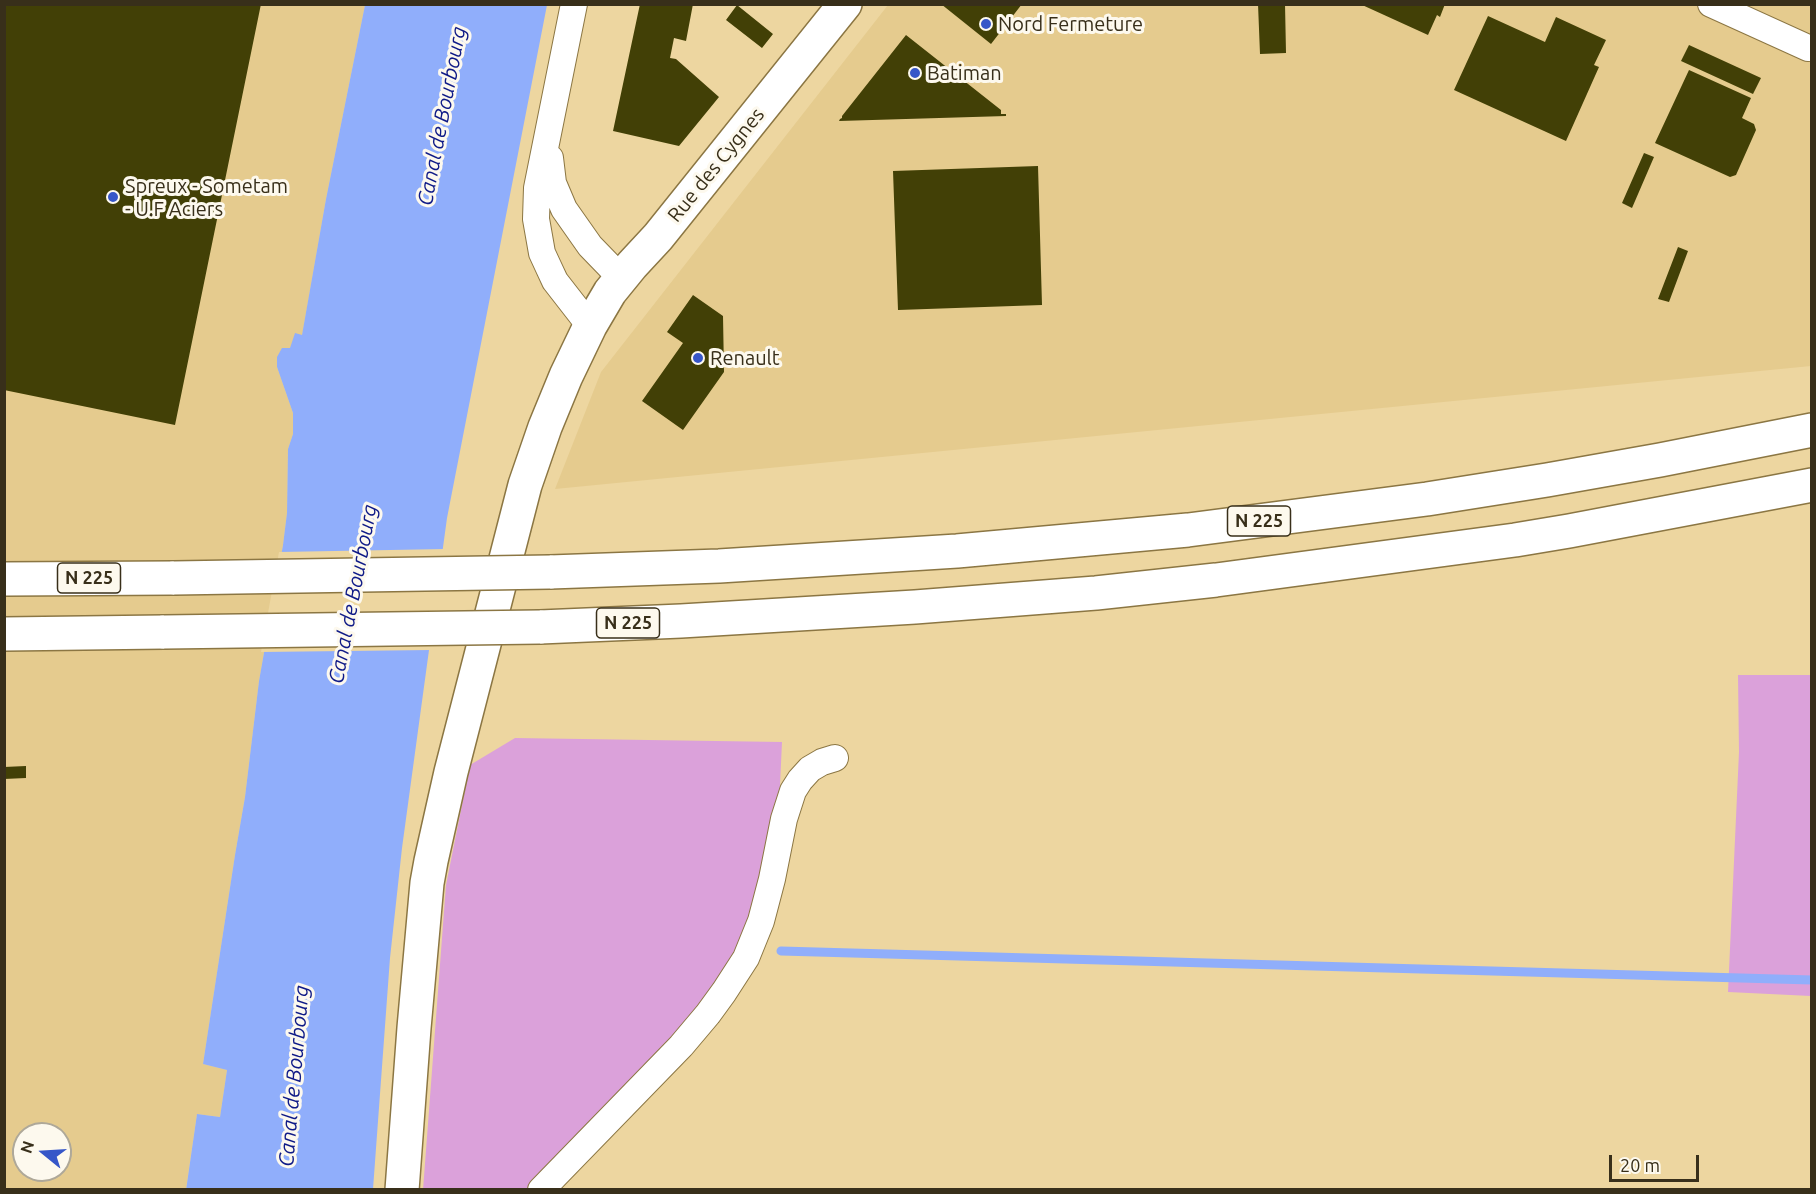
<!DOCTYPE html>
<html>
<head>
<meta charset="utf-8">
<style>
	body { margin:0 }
	#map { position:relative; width:1816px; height:1194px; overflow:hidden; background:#edd6a0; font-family:Ubuntu,sans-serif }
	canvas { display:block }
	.frame { position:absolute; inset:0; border:6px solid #382f1a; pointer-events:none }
	.north { position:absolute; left:12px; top:1122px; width:60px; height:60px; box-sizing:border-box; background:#fdf9ee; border:2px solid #aea899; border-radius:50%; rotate:288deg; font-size:16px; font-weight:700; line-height:24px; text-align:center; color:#382f1a }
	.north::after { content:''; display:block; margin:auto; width:21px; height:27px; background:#3656c8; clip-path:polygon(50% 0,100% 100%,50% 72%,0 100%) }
	.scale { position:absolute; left:1609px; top:1155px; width:90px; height:27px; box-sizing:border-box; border:3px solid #382f1a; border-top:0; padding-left:8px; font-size:18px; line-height:21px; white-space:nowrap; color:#382f1a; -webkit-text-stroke:4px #fdf9ee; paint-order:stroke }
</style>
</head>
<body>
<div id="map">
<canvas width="1816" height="1194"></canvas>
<div class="frame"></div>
<div class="north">N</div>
<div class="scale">20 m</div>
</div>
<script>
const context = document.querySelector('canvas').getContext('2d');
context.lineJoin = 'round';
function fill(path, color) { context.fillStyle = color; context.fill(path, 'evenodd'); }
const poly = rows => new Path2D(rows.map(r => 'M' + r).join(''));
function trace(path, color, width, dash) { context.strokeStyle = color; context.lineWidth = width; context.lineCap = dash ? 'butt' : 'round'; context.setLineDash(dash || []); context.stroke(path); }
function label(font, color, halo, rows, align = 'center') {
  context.font = font + ' Ubuntu,sans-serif'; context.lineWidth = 6; context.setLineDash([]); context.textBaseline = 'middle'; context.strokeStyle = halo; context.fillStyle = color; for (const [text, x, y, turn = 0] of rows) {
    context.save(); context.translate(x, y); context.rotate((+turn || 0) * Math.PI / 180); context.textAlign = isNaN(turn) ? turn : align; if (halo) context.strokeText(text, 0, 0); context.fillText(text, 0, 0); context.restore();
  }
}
const built = poly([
	[5,5,365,5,326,199,302,336,290,348,277,367,293,413,293,434,288,449,287,513,283,545,259,681,245,797,235,855,203,1064,227,1070,220,1117,197,1114,186,1189,5,1190],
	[24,1134,60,1134,60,1170,24,1170],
	[888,5,1811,5,1811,366,555,489,601,372]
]);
const green = poly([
	[1738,675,1811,675,1811,996,1728,992,1739,752],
	[515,738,782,742,779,807,765,875,727,982,532,1189,423,1190,446,885,470,765]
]);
const water = poly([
	[365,5,547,5,447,518,402,848,390,958,373,1189,186,1190,197,1114,220,1117,227,1070,203,1064,235,855,245,797,259,681,283,545,287,513,288,449,293,434,293,413,277,367,277,357,282,348,290,348,295,333,302,335,326,199]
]);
const pier = poly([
	[446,549,431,650,261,652,279,552]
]);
const stream = poly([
	[781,951,1812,980]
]);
const building = poly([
	[4,4,261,4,175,425,4,390],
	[640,4,693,4,686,41,674,38,670,58,676,59,719,97,679,146,613,131],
	[941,4,1022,4,991,44],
	[1258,4,1285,4,1286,53,1260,54],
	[1360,4,1445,4,1440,17,1437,15,1428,35],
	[737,5,773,34,762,48,726,20],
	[1488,16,1545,42,1556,17,1606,40,1594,65,1599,67,1566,141,1454,90],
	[906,35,1001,110,1001,114,1006,114,1006,116,839,121,840,119,842,118,842,116],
	[1689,45,1761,78,1753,94,1681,61],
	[1689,70,1751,98,1742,118,1754,124,1756,130,1736,175,1730,177,1655,143],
	[1644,153,1654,157,1632,208,1622,203],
	[1038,166,1042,305,898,310,893,171],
	[1678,247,1688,251,1669,302,1658,299],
	[693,295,723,316,724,372,683,430,642,401,683,343,667,332],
	[26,766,26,778,4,779,4,767]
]);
const street = poly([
	[574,4,537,188,536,219,542,253,548,266,555,281,590,326],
	[1711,4,1808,48],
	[550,158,553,183,564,209,590,246,621,278],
	[541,1190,681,1046,708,1014,724,992,746,958,761,921,772,879,784,819,793,791,800,780,810,769,822,762,835,758]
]);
const secondary = poly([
	[402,1190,414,1028,427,883,431,861,451,772,525,485,545,427,566,376,590,326,610,292,632,265,658,237,845,4]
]);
const highway = poly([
	[550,572,719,566,957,551,1188,530,1427,499,1547,480,1660,460,1812,430],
	[4,579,174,578],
	[540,627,681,621,915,607,1096,593,1216,580,1515,540,1569,531,1812,485],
	[4,634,164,632]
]);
const highwayBridge = poly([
	[174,578,550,572],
	[164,632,540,627]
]);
const markers = [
	[986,24,6,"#3656c8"],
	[915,73,6,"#3656c8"],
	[113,197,6,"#3656c8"],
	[698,358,6,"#3656c8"]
];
const shields = [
	[1259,521,63],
	[89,578,63],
	[628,623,63]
];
const shieldNames = [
	["N 225",1259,521],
	["N 225",89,578],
	["N 225",628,623]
];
const poiNames = [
	["Nord Fermeture",998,24],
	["Batiman",927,73],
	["Spreux - Sometam",125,186],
	["- U.F Aciers",125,209],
	["Renault",710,358]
];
const streetNames = [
	["Rue des Cygnes",716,165,-51]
];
const waterNames = [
	["Canal de Bourbourg",442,116,-79],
	["Canal de Bourbourg",353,594,-79],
	["Canal de Bourbourg",294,1076,-85]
];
fill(built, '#e5cb8e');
fill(green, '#dba1da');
fill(water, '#90aefb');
fill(pier, '#edd6a0');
trace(stream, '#90aefb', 9);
fill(building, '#424006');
trace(street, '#8b7643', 28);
trace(secondary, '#8b7643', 36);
trace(highway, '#8b7643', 36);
trace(street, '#fff', 26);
trace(secondary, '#fff', 33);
trace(highway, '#fff', 33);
trace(highwayBridge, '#8b7643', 36, []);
trace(highwayBridge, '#fff', 33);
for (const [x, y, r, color] of markers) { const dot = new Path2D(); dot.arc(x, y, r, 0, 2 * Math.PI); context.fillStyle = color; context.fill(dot); trace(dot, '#fdf9ee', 2); }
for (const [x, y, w] of shields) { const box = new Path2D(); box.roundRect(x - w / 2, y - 15, w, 30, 4.5); context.fillStyle = '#fdf9ee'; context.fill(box); trace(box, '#382f1a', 1.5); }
label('bold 18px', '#382f1a', null, shieldNames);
label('20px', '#382f1a', '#fdf9ee', poiNames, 'left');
label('20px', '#382f1a', '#fdf9ee', streetNames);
label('italic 21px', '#0f1a87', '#fdf9ee', waterNames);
</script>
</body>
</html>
